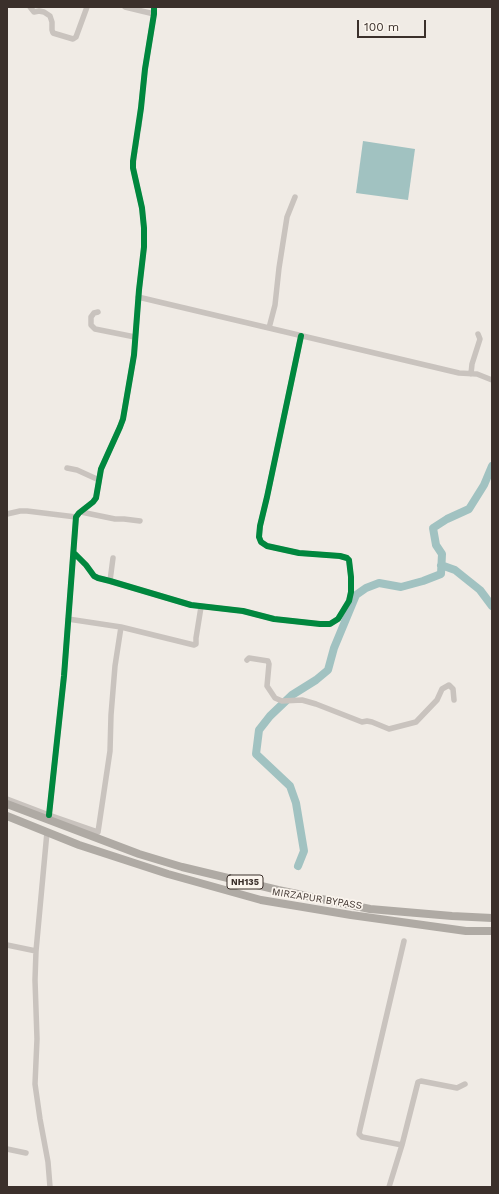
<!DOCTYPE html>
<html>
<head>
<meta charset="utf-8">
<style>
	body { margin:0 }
	#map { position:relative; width:499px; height:1194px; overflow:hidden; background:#f0ebe5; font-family:"Work Sans",sans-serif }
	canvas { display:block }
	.frame { position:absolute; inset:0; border:8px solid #3b302b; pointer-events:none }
	.scale { position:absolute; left:357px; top:20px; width:69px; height:18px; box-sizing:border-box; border:2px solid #3b302b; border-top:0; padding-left:5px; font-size:12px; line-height:14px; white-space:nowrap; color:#3b302b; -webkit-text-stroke:3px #fbf5ee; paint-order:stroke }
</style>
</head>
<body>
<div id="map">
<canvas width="499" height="1194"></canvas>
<div class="frame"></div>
<div class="scale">100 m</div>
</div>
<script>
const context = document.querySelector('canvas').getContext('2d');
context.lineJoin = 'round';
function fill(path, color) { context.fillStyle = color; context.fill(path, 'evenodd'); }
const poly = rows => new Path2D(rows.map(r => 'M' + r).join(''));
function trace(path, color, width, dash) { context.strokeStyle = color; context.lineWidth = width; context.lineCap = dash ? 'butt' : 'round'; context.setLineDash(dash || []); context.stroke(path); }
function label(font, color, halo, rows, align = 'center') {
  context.font = font + ' "Work Sans",sans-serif'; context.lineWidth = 3.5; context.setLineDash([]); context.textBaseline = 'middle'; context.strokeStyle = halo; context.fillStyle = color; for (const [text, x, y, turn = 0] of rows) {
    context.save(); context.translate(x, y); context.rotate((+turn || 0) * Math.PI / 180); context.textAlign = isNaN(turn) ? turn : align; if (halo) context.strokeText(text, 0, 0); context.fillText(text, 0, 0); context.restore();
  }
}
const water = poly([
	[363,141,415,149,408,200,356,193]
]);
const river = poly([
	[441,565,455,570,480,590,492,606],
	[298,866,304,851,296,803,290,786,256,754,259,730,270,716,292,695,316,680,328,670,334,648,356,595,366,588,379,583,401,587,423,581,441,574,442,554,436,545,433,528,447,519,469,509,484,485,492,466]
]);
const minorTunnel = poly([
	[134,156,139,125]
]);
const minor = poly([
	[30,7,34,12,39,11,44,12,50,16,52,22,52,30,53,33,73,39,76,37,87,7],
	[125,7,154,14],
	[139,125,145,69,154,14,154,7],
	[138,297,459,373,477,374,492,380],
	[98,312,94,313,91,317,91,325,95,329,135,337],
	[269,328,275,305,279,268,287,217,295,197],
	[471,374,472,364,480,339,478,334],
	[67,468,77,470,99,480],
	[81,512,115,519,124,519,140,521],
	[7,514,20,511,27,511,76,517],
	[74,553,86,565,94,576,98,578,110,581,191,605,243,611,274,619,320,624,330,624,338,619,349,601,351,592,351,577,349,560,347,558,340,556,299,553,267,546,261,542,259,537,260,526,267,497,301,336],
	[110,581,113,558],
	[68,619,121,627,194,645,196,644,196,638,201,607],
	[247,660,249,658,268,661,269,664,267,686,275,698,282,701,302,700,316,704,362,722,367,721,372,722,389,729,416,722,437,700,442,689,449,685,453,689,454,700],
	[7,799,49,815,98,832,110,751,111,715,115,666,121,627],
	[49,815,64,676,76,517,79,513,93,502,96,498,101,469,120,427,123,419,134,355,139,290,144,247,144,228,142,208,133,168,134,156],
	[47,832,36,951,35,980,37,1039,35,1084,40,1119,48,1162,50,1187],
	[7,945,36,951],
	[402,1145,362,1137,359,1134,360,1129,404,941],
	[7,1149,26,1153],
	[389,1187,402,1145,418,1082,421,1081,457,1088,465,1084]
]);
const highway = poly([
	[7,804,139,854,182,867,278,890,370,909,452,916,492,918],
	[7,816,79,845,168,874,261,900,351,915,466,931,492,931]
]);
const cycleway = poly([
	[74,553,86,565,94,576,98,578,110,581,191,605,243,611,274,619,320,624,330,624,338,619,349,601,351,592,351,577,349,560,347,558,340,556,299,553,267,546,261,542,259,537,260,526,267,497,301,336],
	[49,815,64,676,76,517,79,513,93,502,96,498,101,469,120,427,123,419,134,355,139,290,144,247,144,228,142,208,133,168,133,161,141,108,145,69,154,14,154,7]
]);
const shields = [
	[245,882,36]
];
const shieldNames = [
	["NH135",245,882]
];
const streetNames = [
	["MIRZAPUR BYPASS",317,899,9]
];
fill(water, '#a1c2c1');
trace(river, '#a1c2c1', 8);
trace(minorTunnel, '#ccc6c0', 5.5, [5.5, 3]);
trace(minor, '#c9c3be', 5.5);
trace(highway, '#afaaa4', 8);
trace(cycleway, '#00873e', 6);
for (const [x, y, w] of shields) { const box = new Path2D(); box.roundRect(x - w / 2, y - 7, w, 14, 3); context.fillStyle = '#fbf5ee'; context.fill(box); trace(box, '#3b302b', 1); }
label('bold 9px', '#3b302b', null, shieldNames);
label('10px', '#3b302b', '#fbf5ee', streetNames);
</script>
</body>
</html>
